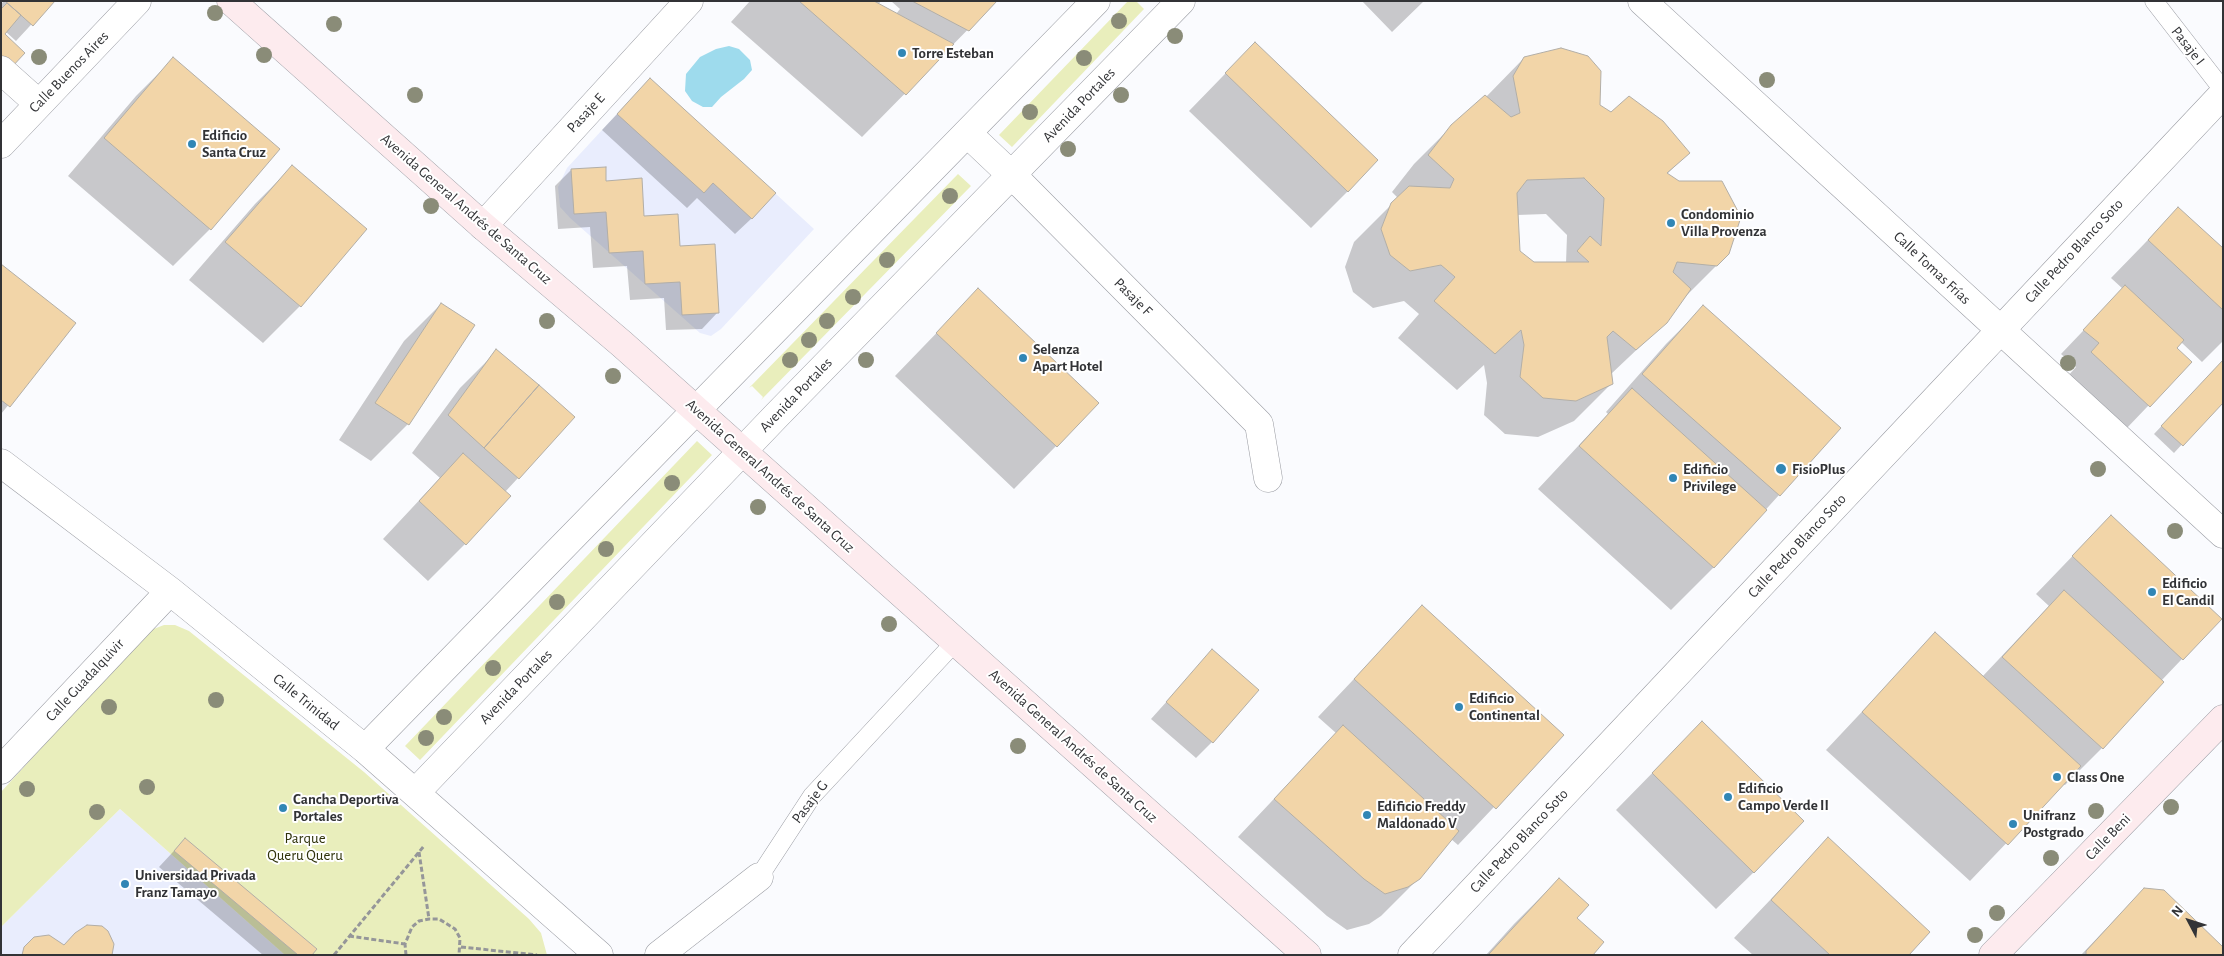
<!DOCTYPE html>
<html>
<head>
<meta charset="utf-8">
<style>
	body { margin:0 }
	#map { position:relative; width:2224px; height:956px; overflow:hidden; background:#fafbfe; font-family:"Alegreya Sans",sans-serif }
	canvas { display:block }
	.frame { position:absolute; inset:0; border:2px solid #323336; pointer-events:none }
	.north { position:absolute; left:2164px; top:896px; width:50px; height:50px; -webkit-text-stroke:4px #fff; paint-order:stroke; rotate:310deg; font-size:14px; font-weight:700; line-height:20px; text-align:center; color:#323336 }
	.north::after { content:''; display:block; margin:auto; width:18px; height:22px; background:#323336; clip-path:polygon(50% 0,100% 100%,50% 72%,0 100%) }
</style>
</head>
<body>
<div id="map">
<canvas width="2224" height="956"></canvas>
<div class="frame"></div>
<div class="north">N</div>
</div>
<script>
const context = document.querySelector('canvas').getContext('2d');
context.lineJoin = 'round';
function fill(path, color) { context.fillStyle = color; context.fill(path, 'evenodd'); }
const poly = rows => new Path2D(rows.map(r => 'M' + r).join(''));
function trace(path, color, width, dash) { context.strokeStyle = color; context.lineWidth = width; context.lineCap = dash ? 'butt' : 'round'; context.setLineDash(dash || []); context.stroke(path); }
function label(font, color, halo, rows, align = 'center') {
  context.font = font + ' "Alegreya Sans",sans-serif'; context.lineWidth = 4; context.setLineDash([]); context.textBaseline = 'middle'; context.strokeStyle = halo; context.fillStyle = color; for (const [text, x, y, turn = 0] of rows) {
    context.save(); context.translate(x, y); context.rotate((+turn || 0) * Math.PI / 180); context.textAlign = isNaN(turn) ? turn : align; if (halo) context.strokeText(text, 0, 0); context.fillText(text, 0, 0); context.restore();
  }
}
const built = poly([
	[650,78,814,229,721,329,711,336,700,333,570,218,560,207,558,187,567,168],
	[120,809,285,955,1,955,1,927]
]);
const green = poly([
	[1128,1,1136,1,1144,9,1012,147,999,135],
	[958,174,971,186,761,400,763,397,752,386,749,388],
	[697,441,712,455,420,760,405,746],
	[164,625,175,625,189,631,364,772,529,919,541,933,547,955,285,955,120,809,1,927,1,792,141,639,151,630]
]);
const water = poly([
	[729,46,739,49,750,60,752,70,744,79,721,97,712,107,703,107,692,101,685,91,686,74,700,57,716,49]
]);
const shadow = poly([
	[4,1,53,1,16,41,6,32,4,34,1,76,1,4],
	[750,1,881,1,878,5,896,14,900,9,891,1,996,1,862,137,731,22],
	[1362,1,1424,1,1392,32],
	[1255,43,1348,191,1311,228,1189,111],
	[1524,58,1599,106,1689,152,1666,175,1728,254,1685,297,1666,322,1610,375,1611,384,1574,421,1538,437,1505,434,1484,415,1487,383,1484,365,1457,390,1398,338,1419,314,1404,301,1373,308,1353,292,1345,267,1354,242,1398,198,1392,192,1414,164,1452,126,1486,97],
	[1546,214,1567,235,1566,263,1533,263,1519,251,1517,215],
	[173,59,210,229,173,266,68,176,136,96],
	[634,96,752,218,735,234,697,198,687,208,602,130],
	[292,167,300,306,263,343,189,280,255,204],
	[571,170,605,182,643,217,679,247,718,312,702,329,666,330,664,298,630,300,627,266,593,268,590,227,558,229,555,186],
	[2178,209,2223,250,2223,341,2202,362,2181,342,2175,349,2190,362,2126,429,2068,376,2076,367,2061,354,2123,289,2111,278],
	[1,265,75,323,1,414],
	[978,290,1056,446,1014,489,895,376],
	[441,304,408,424,371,461,339,440,404,341],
	[1703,307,1779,495,1713,568,1671,610,1538,489,1608,414,1606,412,1666,344],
	[497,351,518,478,505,492,465,544,428,581,383,539,440,478,412,453,460,388],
	[2223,361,2223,405,2220,403,2174,453,2154,434],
	[2111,516,2220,619,2161,681,2163,682,2102,748,2065,785,2063,784,1970,881,1826,750,1935,634,1982,677,2049,606,2036,594],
	[1422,607,1562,735,1458,845,1451,839,1419,878,1381,916,1369,924,1347,930,1327,916,1238,837,1336,733,1318,717],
	[1212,651,1212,742,1196,758,1151,719],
	[1665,760,1754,872,1716,909,1616,810],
	[185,839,311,955,263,955,159,867],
	[1828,839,1907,955,1753,955,1734,938],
	[1559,879,1591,955,1486,955,1514,924],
	[2144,889,2223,955,2081,955]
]);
const building = poly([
	[5,1,55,1,33,26,5,1],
	[799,1,874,1,954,44,906,95,799,1],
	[912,1,997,1,969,31,912,1],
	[7,3,21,15,5,34,25,53,10,69,1,61,1,9,7,3],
	[1255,42,1378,160,1348,192,1225,73,1255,42],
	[1561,48,1588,56,1601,71,1600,105,1611,112,1629,96,1663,121,1690,153,1667,173,1679,181,1722,181,1741,217,1729,254,1717,266,1677,262,1673,272,1691,289,1667,323,1636,350,1613,331,1607,337,1613,384,1576,401,1543,398,1520,377,1524,345,1521,330,1495,354,1434,301,1455,277,1441,265,1410,271,1390,255,1381,229,1391,203,1409,186,1450,188,1454,179,1428,155,1451,125,1485,95,1511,117,1520,113,1513,76,1524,57,1561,48],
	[1584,178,1604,198,1601,246,1590,236,1577,251,1589,262,1534,262,1520,251,1517,193,1527,180,1584,178],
	[173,57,280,149,211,230,104,138,173,57],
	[650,78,776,193,752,219,713,183,704,193,617,114,650,78],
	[292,165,367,229,301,307,225,242,292,165],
	[606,167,606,181,642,178,644,216,678,214,680,246,715,244,719,313,682,315,680,282,645,284,643,251,609,253,606,212,574,214,571,169,606,167],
	[2178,207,2223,248,2223,310,2148,240,2178,207],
	[1,264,76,323,10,407,1,400,1,264],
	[2125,285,2184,340,2177,348,2192,362,2150,407,2091,352,2099,343,2083,330,2125,285],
	[978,288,1099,403,1057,447,936,333,978,288],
	[441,303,475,325,409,425,375,403,441,303],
	[1703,305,1841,428,1780,496,1642,374,1703,305],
	[496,349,539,385,484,448,448,415,496,349],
	[2223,360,2223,403,2183,446,2161,426,2223,360],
	[539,385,575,417,519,479,484,448,539,385],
	[1632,388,1767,510,1714,568,1579,446,1632,388],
	[463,453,511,496,466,545,419,501,463,453],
	[2111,515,2222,619,2183,660,2072,556,2111,515],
	[2064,590,2164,682,2103,749,2002,657,2064,590],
	[1422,605,1564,735,1496,809,1354,679,1422,605],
	[1935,632,2081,766,2008,845,1862,712,1935,632],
	[1212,649,1259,690,1213,743,1166,702,1212,649],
	[1702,721,1804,821,1754,873,1652,773,1702,721],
	[1343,725,1459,831,1420,879,1408,887,1385,894,1364,879,1274,799,1343,725],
	[1828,837,1930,932,1909,955,1830,955,1771,900,1828,837],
	[185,838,317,949,312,955,298,955,174,851,185,838],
	[1559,878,1589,905,1577,918,1604,942,1593,955,1488,955,1559,878],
	[2144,888,2164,890,2223,947,2223,955,2086,955,2086,951,2144,888],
	[87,925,102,926,108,931,114,944,112,955,22,955,24,947,34,937,49,935,64,945,75,933,87,925]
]);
const path = poly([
	[419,852,429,919],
	[349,936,405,944],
	[461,947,537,955],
	[334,955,424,846],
	[406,955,405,944,412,927,419,921,429,919,439,919,455,929,460,938,459,955]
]);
const lane = poly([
	[2154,1,2223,90],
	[759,877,812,796,956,641]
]);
const street = poly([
	[1642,1,2223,534],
	[1,70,39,104],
	[967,133,1022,185,1259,424,1268,478],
	[1,144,137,1],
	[483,226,689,1],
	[1,463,170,591,365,749,599,955],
	[365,749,1096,1],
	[1,770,170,591],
	[415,793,777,415,1181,1],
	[659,955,759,877],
	[1412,955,2223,94]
]);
const secondary = poly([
	[231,1,483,226,622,344,1307,955],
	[1993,955,2223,719]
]);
const trees = [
	[215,13],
	[1119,21],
	[334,24],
	[1175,36],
	[264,55],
	[39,57],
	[1084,58],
	[1767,80],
	[415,95],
	[1121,95],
	[1030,112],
	[1068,149],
	[950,196],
	[431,206],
	[887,260],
	[853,297],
	[547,321],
	[827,321],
	[809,340],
	[790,360],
	[866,360],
	[2068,363],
	[613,376],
	[2098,469],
	[672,483],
	[758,507],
	[2175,531],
	[606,549],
	[557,602],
	[889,624],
	[493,668],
	[216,700],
	[109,707],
	[444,717],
	[426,738],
	[1018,746],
	[147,787],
	[27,789],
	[2171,807],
	[2096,811],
	[97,812],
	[2051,858],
	[1997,913],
	[1975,935]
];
const markers = [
	[902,53,5,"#3186b5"],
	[192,144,5,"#3186b5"],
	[1671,223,5,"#3186b5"],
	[1023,358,5,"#3186b5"],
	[1781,469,6,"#3186b5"],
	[1673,478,5,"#3186b5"],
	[2152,592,5,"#3186b5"],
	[1459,707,5,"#3186b5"],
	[2057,777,5,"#3186b5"],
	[1728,797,5,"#3186b5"],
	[283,808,5,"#3186b5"],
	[1367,815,5,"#3186b5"],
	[2013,824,5,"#3186b5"],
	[125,884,5,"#3186b5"]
];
const streetNames = [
	["Pasaje I",2188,46,52],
	["Calle Buenos Aires",69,72,-46],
	["Avenida Portales",1079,105,-46],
	["Pasaje E",586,113,-47],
	["Avenida General Andrés de Santa Cruz",466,209,41],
	["Calle Pedro Blanco Soto",2074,251,-47],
	["Calle Tomas Frías",1932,268,43],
	["Pasaje F",1133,297,45],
	["Avenida Portales",796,395,-46],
	["Avenida General Andrés de Santa Cruz",770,476,42],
	["Calle Pedro Blanco Soto",1797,546,-47],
	["Calle Guadalquivir",85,680,-47],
	["Avenida Portales",516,687,-46],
	["Calle Trinidad",306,702,39],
	["Avenida General Andrés de Santa Cruz",1073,746,42],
	["Pasaje G",810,802,-53],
	["Calle Beni",2108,837,-46],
	["Calle Pedro Blanco Soto",1519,841,-47]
];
const poiNames = [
	["Torre Esteban",912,53],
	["Edificio",202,135],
	["Santa Cruz",202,152],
	["Condominio",1681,214],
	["Villa Provenza",1681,231],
	["Selenza",1033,349],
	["Apart Hotel",1033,366],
	["Edificio",1683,469],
	["Privilege",1683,486],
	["FisioPlus",1792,469],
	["Edificio",2162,583],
	["El Candil",2162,600],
	["Edificio",1469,698],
	["Continental",1469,715],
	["Class One",2067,777],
	["Edificio",1738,788],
	["Campo Verde II",1738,805],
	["Cancha Deportiva",293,799],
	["Portales",293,816],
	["Edificio Freddy",1377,806],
	["Maldonado V",1377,823],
	["Unifranz",2023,815],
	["Postgrado",2023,832],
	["Universidad Privada",135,875],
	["Franz Tamayo",135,892]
];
const parkNames = [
	["Parque",305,838],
	["Queru Queru",305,855]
];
fill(built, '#e9edfd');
fill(green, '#e9eebc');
fill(water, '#9edbed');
fill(shadow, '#0003');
fill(building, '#f2d5a8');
trace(building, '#b2aea7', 1);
trace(lane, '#9a9ca3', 19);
trace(street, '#9a9ca3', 29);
trace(secondary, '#9a9ca3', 29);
trace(path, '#959699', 3, [5, 2.5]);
trace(lane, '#fff', 18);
trace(street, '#fff', 28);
trace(secondary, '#fdebee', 28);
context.fillStyle = '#8a8c78';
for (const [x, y] of trees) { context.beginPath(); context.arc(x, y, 8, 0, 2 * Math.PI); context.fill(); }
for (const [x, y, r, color] of markers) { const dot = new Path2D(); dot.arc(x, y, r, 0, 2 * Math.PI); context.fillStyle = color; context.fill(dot); trace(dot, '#fff', 2); }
label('15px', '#323336', '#fff', streetNames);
label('bold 15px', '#323336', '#fff', poiNames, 'left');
label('15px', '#2f320a', '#fff', parkNames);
</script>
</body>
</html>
